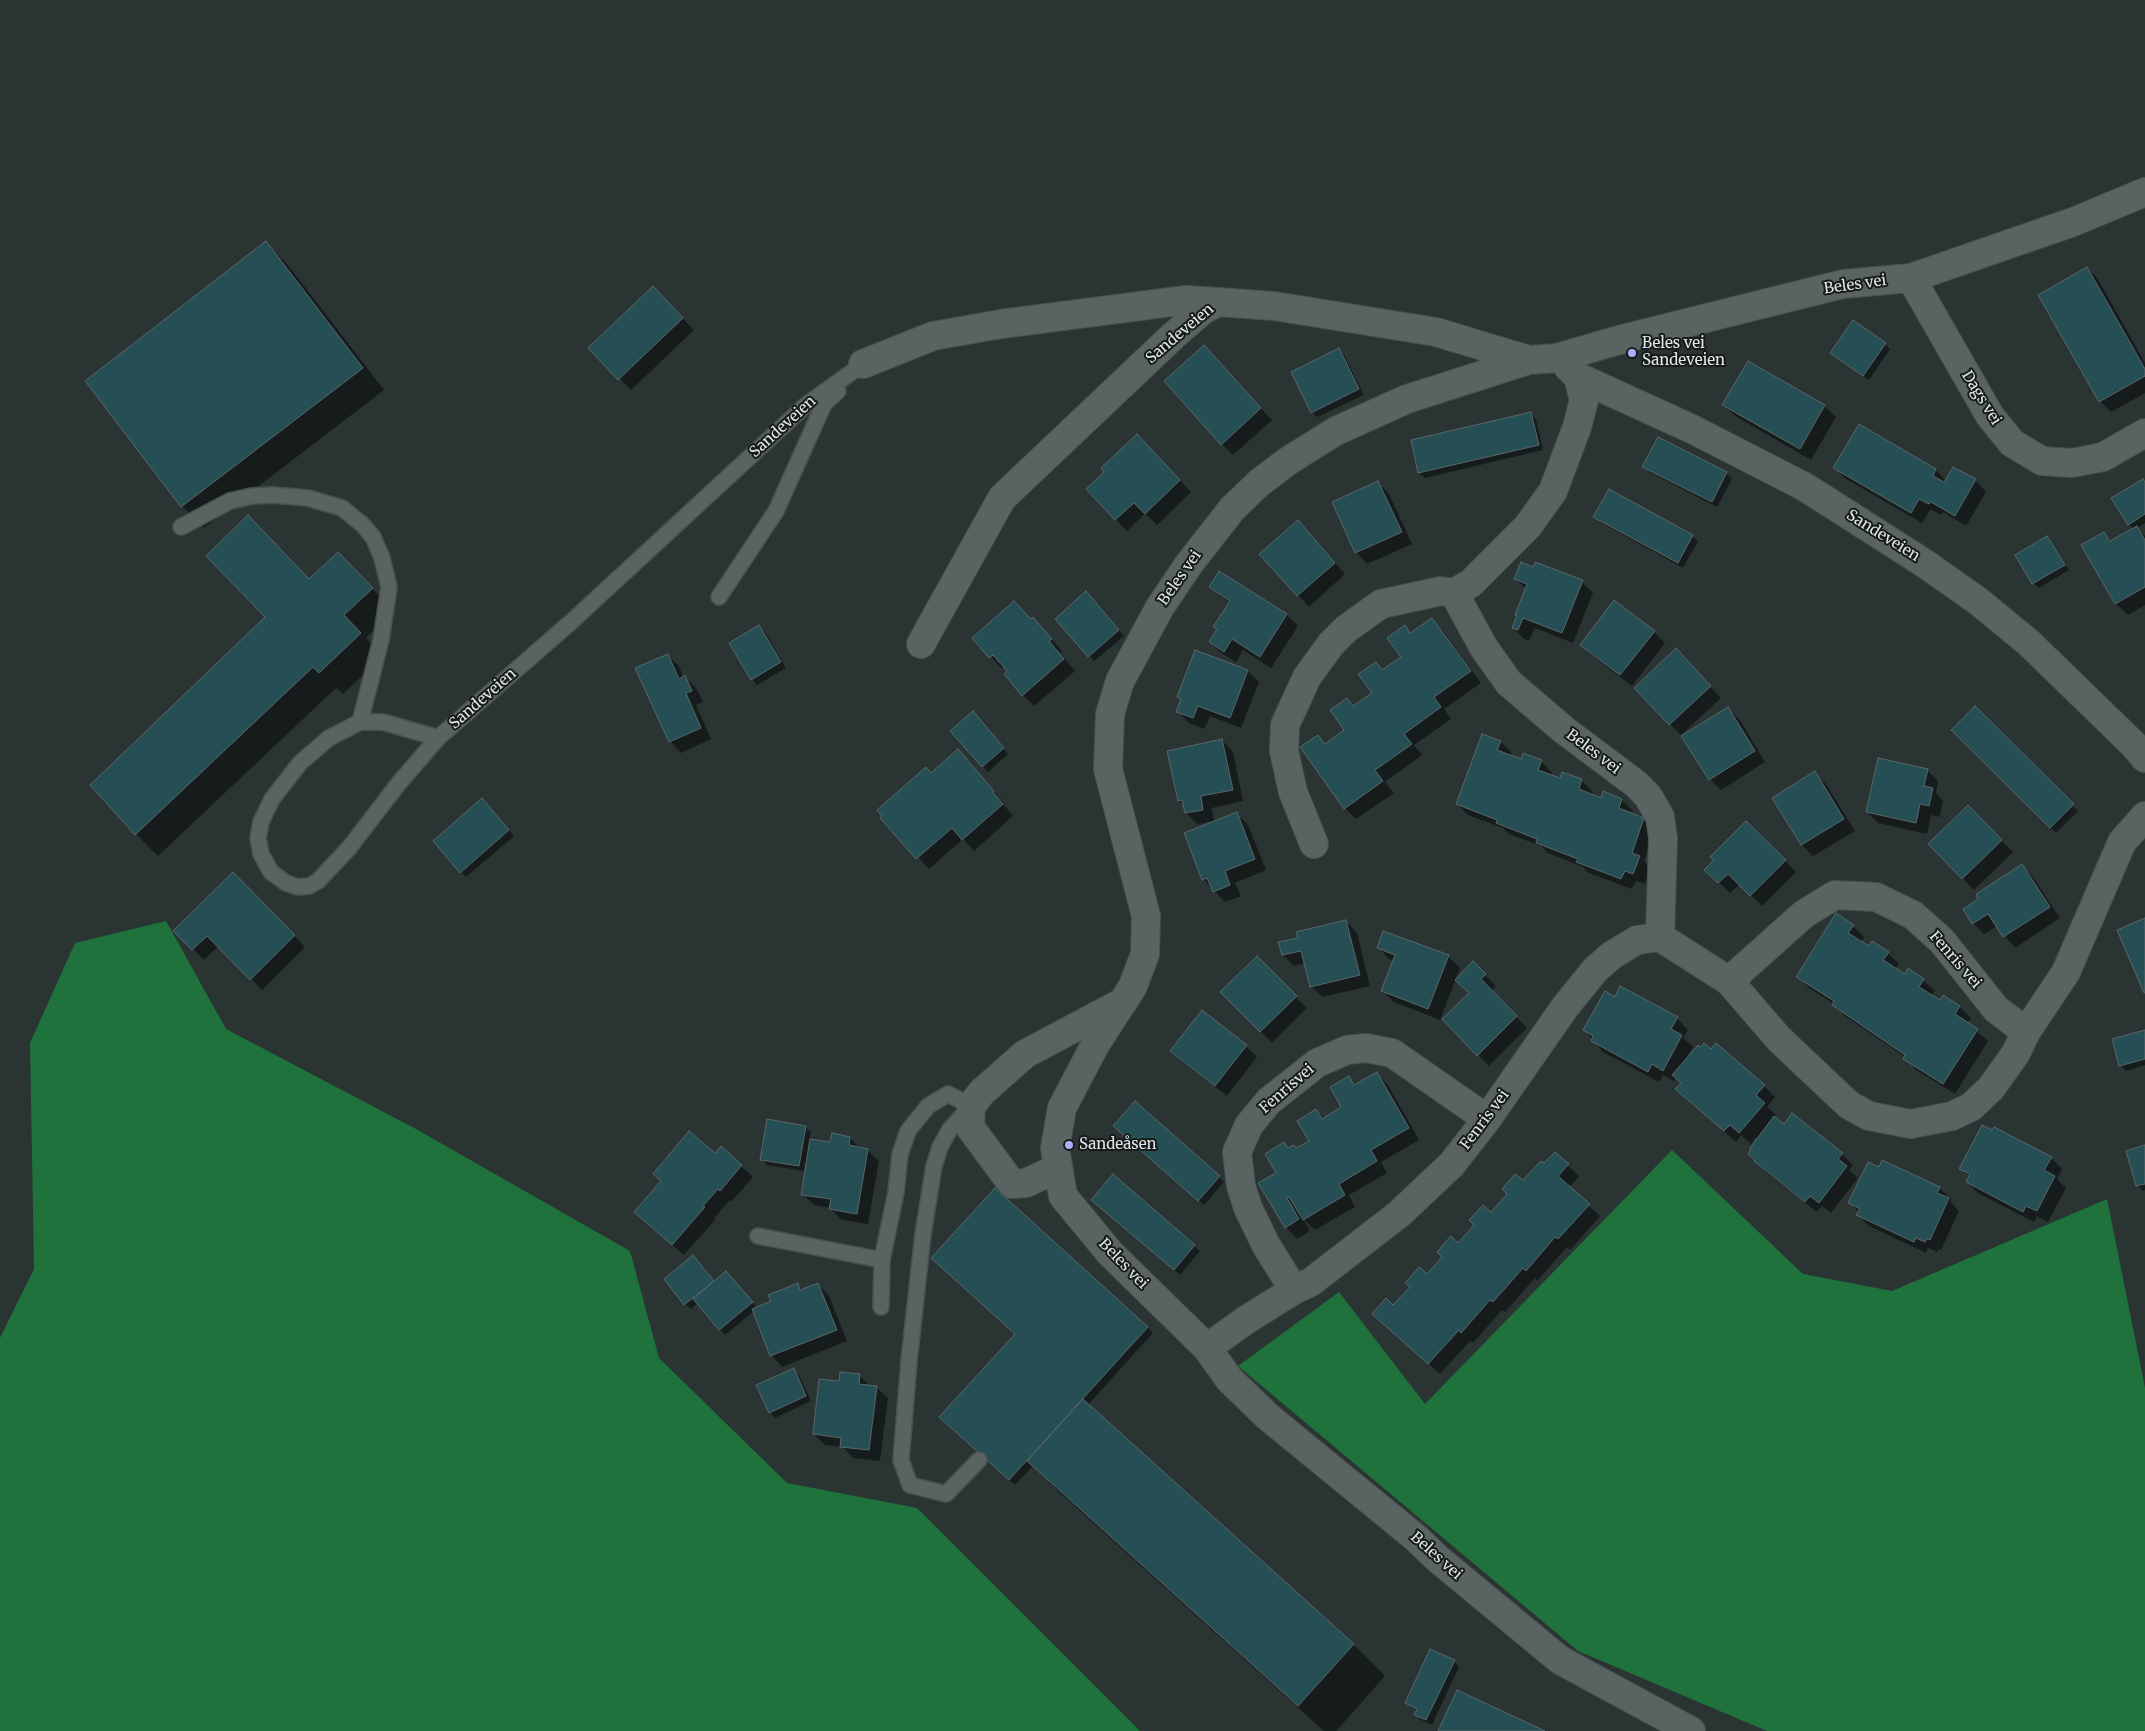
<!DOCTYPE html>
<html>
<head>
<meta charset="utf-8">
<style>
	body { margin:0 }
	canvas { display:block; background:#2a3433 }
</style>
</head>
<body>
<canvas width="2145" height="1731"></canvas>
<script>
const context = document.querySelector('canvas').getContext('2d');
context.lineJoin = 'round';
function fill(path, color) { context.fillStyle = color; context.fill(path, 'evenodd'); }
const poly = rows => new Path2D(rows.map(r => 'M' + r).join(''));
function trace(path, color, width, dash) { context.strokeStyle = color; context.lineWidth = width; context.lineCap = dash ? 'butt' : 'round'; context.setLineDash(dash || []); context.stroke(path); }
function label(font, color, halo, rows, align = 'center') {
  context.font = font + ' Merriweather,serif'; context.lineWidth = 4; context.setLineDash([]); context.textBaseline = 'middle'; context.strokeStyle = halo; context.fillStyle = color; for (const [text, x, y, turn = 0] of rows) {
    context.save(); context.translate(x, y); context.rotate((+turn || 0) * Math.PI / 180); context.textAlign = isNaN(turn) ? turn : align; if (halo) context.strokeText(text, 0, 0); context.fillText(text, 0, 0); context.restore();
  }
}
const forest = poly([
	[166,921,226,1029,416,1129,630,1251,659,1358,787,1483,917,1508,1140,1731,0,1731,0,1338,34,1269,30,1043,75,943],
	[1672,1150,1803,1274,1892,1291,2107,1199,2145,1388,2145,1731,1767,1731,1578,1651,1238,1366,1339,1292,1425,1404]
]);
const shadow = poly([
	[266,243,288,265,384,390,204,528,182,506],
	[2087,268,2098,279,2145,363,2145,393,2111,412,2100,401],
	[664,299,694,330,631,390,590,348],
	[1885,344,1890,349,1869,380,1832,353],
	[1339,350,1344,355,1364,395,1317,417,1312,412],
	[1215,358,1272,420,1233,455,1222,444],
	[1748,362,1824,406,1836,417,1811,460,1735,416,1724,405],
	[1531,414,1536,419,1543,450,1425,478,1419,473],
	[1859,426,1936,470,1946,481,1975,480,1986,492,1966,526,1943,512,1941,515,1931,509,1922,523,1846,479,1835,468],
	[1658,438,1726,473,1732,479,1717,507,1649,472,1644,466],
	[1148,447,1191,492,1157,525,1145,513,1127,531,1088,489,1106,472],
	[1378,483,1389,494,1412,544,1367,564,1356,552],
	[2145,483,2145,523,2137,528,2145,536,2145,605,2128,615,2116,604,2082,546,2104,533,2112,541,2133,529,2129,524],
	[1595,517,1692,536,1698,541,1683,568,1600,522],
	[1309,533,1345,574,1309,607,1298,595],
	[2047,537,2069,570,2039,588,2033,583],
	[360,576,394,611,366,638,383,656,343,694,336,688,158,856,136,834,310,581],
	[1516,579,1582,582,1593,593,1573,643,1535,628,1529,641,1524,639,1513,628,1526,589],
	[1241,585,1287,615,1298,626,1271,668,1243,650,1236,662,1221,653,1210,642,1218,630,1214,627,1230,603,1210,587],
	[1091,598,1124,636,1094,661,1057,619],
	[1432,619,1443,631,1481,683,1444,709,1451,719,1414,745,1422,755,1385,782,1394,793,1356,819,1345,808,1318,736,1326,744,1345,730,1347,700,1355,707,1374,694,1376,663,1383,671,1403,657,1404,627,1412,634],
	[759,627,765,632,786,668,757,685,752,679],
	[1044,630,1062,651,1060,653,1075,671,1034,706,1023,695,1005,666,1001,668,974,638],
	[1654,632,1665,643,1632,686,1593,656,1582,645],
	[1196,651,1248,671,1259,682,1241,728,1210,716,1204,729,1189,723,1177,711,1182,700,1178,697],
	[667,655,679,666,683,677,685,677,696,688,703,702,696,705,711,739,681,753,670,741],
	[1687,661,1721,698,1681,735,1670,724],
	[1975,708,2078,811,2056,833,1953,730],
	[1728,709,1740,720,1765,762,1721,790,1710,779],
	[978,718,1008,754,988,772,952,731],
	[1222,740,1233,752,1243,801,1212,808,1214,821,1197,824,1186,813,1185,806,1179,801],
	[1501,742,1512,753,1510,756,1521,761,1541,761,1552,773,1551,776,1561,780,1563,774,1582,781,1593,792,1591,795,1601,799,1604,793,1622,800,1633,811,1632,815,1644,819,1655,830,1644,861,1651,868,1645,884,1636,881,1632,889,1589,873,1583,867,1548,853,1541,846,1509,834,1503,828,1468,815,1457,804],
	[969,762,1004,803,1003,804,1013,816,974,851,963,839,929,869,882,818,932,774],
	[1927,770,1938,781,1936,793,1943,801,1940,817,1931,815,1927,834,1878,823,1867,812],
	[1815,773,1826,784,1855,831,1813,856,1802,845,1773,798],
	[487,805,514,836,466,877,461,872],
	[1968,807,2013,852,1974,890,1930,844],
	[1237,814,1248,825,1266,870,1235,883,1241,896,1225,902,1203,879],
	[1746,822,1796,872,1762,906,1740,884,1730,893,1706,870],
	[2022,866,2033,877,2060,918,2015,948,1997,926,1984,934,1973,923,1980,899],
	[233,874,305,947,262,990,219,946,204,960,175,931],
	[1346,921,1357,933,1370,986,1322,997,1311,986,1306,963,1294,966,1283,955,1299,938],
	[1853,926,1864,937,1861,942,1870,948,1888,953,1899,964,1895,969,1905,975,1923,980,1935,991,1931,996,1941,1002,1944,997,1960,1007,1971,1018,1967,1024,1988,1041,1955,1094,1916,1070,1905,1057,1845,1016,1834,1004,1809,988,1797,977],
	[1378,947,1448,956,1460,968,1440,1020,1394,1002,1383,991,1394,961,1389,959],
	[1257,958,1307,1008,1272,1043,1222,992],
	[1473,963,1496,986,1491,991,1527,1028,1489,1066,1444,1019,1470,993],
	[1615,999,1677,1018,1688,1030,1683,1038,1693,1047,1687,1057,1764,1086,1775,1097,1767,1107,1776,1115,1774,1117,1784,1126,1842,1154,1853,1165,1849,1170,1858,1178,1831,1213,1822,1206,1817,1212,1767,1173,1756,1161,1758,1139,1756,1137,1751,1144,1741,1135,1736,1142,1677,1089,1683,1084,1676,1077,1674,1081,1663,1075,1659,1082,1603,1052,1585,1030],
	[2145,1031,2145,1065,2126,1071,2120,1065],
	[1246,1046,1257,1057,1227,1096,1183,1062,1172,1051],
	[1376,1073,1388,1085,1419,1140,1381,1162,1387,1173,1349,1195,1355,1207,1315,1230,1303,1219,1310,1231,1297,1239,1286,1227,1277,1173,1284,1144,1289,1149,1296,1149,1311,1141,1316,1111,1324,1119,1343,1108,1348,1078,1356,1085],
	[805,1127,811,1132,809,1140,831,1144,850,1138,861,1149,867,1150,879,1161,868,1224,842,1220,830,1208,814,1205,802,1194,808,1163,805,1162,804,1171,767,1165,761,1159],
	[1120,1131,1219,1177,1224,1182,1204,1205],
	[1993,1132,2051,1158,2062,1169,2057,1179,2066,1188,2048,1222,2037,1216,2034,1222,1978,1193,1967,1182,1970,1177,1961,1168],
	[2145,1146,2145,1190,2143,1191,2137,1185],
	[1555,1153,1579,1176,1569,1188,1600,1216,1570,1250,1567,1247,1537,1281,1535,1278,1505,1312,1502,1310,1473,1343,1470,1341,1440,1374,1385,1325,1394,1307],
	[715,1155,741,1166,753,1177,732,1201,730,1200,714,1218,715,1220,684,1255,647,1223,662,1182],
	[1879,1168,1939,1188,1951,1199,1950,1201,1959,1211,1941,1250,1938,1249,1937,1252,1928,1248,1926,1253,1869,1226,1858,1215,1859,1212,1850,1203],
	[1113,1176,1200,1251,1180,1275,1098,1205],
	[699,1262,715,1282,732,1278,757,1308,772,1302,797,1284,803,1290,818,1284,829,1296,847,1341,782,1367,771,1355,754,1311,725,1335,698,1303,691,1309,685,1304],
	[1147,1327,1153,1333,1088,1405,1354,1645,1385,1676,1336,1731,1324,1731,1060,1493,1033,1466,1015,1485,946,1423],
	[794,1370,799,1375,811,1401,775,1418,770,1412],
	[859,1375,870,1386,876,1387,888,1398,880,1461,853,1458,843,1447,825,1445,814,1434,840,1382],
	[1454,1661,1459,1667,1432,1725,1421,1720,1415,1714,1417,1711,1406,1703]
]);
const building = poly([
	[266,241,363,368,181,507,85,381,266,241],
	[2087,267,2145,369,2145,376,2099,402,2038,295,2087,267],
	[653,286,683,318,618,380,588,348,653,286],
	[1853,320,1886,343,1863,376,1830,353,1853,320],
	[1204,345,1261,408,1221,445,1164,381,1204,345],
	[1339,348,1359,389,1311,413,1291,372,1339,348],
	[1748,361,1825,405,1800,449,1722,405,1748,361],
	[1531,412,1539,445,1418,473,1411,440,1531,412],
	[1859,424,1936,469,1933,476,1944,482,1953,467,1976,479,1955,516,1931,502,1929,504,1919,499,1911,513,1833,468,1859,424],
	[1137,434,1180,480,1145,514,1134,503,1115,520,1086,489,1104,472,1101,468,1137,434],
	[1658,437,1727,472,1712,502,1642,467,1658,437],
	[2143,479,2145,482,2145,514,2128,525,2111,498,2143,479],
	[1378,481,1402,532,1355,553,1332,502,1378,481],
	[1609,489,1693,535,1678,563,1593,517,1609,489],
	[248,515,309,579,338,552,373,588,344,615,361,633,319,673,313,667,135,835,90,785,265,617,206,556,248,515],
	[1298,520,1335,563,1297,596,1259,554,1298,520],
	[2137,526,2145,540,2145,587,2115,604,2081,545,2104,532,2110,541,2137,526],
	[2047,536,2065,565,2032,584,2015,555,2047,536],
	[1521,562,1533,567,1535,562,1583,580,1562,633,1523,618,1518,630,1512,628,1517,615,1515,615,1527,584,1514,579,1521,562],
	[1219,571,1287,614,1260,657,1232,639,1224,652,1209,642,1217,629,1213,627,1230,601,1209,587,1219,571],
	[1086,591,1119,630,1088,657,1055,619,1086,591],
	[1614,600,1655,631,1620,675,1580,645,1614,600],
	[1014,601,1031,619,1033,617,1052,639,1049,641,1064,659,1022,696,1004,674,1007,671,993,655,989,658,972,638,1014,601],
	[1432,618,1471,671,1434,697,1441,707,1404,734,1412,744,1375,770,1383,781,1344,809,1300,747,1318,735,1325,744,1344,730,1330,710,1347,698,1353,706,1372,693,1358,674,1376,662,1382,670,1401,657,1387,638,1405,625,1410,633,1432,618],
	[759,625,781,662,751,680,729,643,759,625],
	[1676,648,1711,686,1669,725,1634,688,1676,648],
	[1195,650,1248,670,1230,718,1198,706,1193,718,1176,712,1181,699,1177,697,1195,650],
	[668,654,679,679,685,675,692,691,686,693,701,728,669,742,635,668,668,654],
	[1975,706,2074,804,2050,828,1951,730,1975,706],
	[1728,707,1755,751,1709,780,1681,736,1728,707],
	[973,711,1004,748,982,767,950,731,973,711],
	[1482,734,1501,741,1497,750,1521,759,1523,753,1542,760,1538,770,1560,778,1562,772,1582,779,1579,789,1601,798,1603,791,1622,799,1619,808,1644,818,1632,853,1640,856,1633,874,1625,871,1621,879,1576,862,1578,859,1536,843,1537,839,1496,823,1497,820,1456,804,1482,734],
	[1222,739,1233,790,1201,796,1203,810,1185,813,1182,800,1178,801,1167,751,1222,739],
	[958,749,994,791,993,792,1003,804,962,840,952,828,916,859,880,818,882,816,877,810,926,767,931,773,958,749],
	[1878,758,1928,769,1924,786,1933,788,1929,806,1920,804,1916,823,1866,812,1878,758],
	[1815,771,1844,819,1801,845,1772,798,1815,771],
	[482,798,509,830,460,873,433,841,482,798],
	[1968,805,2002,840,1962,879,1928,844,1968,805],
	[1237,812,1255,859,1225,871,1230,885,1213,892,1207,878,1202,880,1184,833,1237,812],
	[1746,821,1786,860,1750,896,1728,874,1718,883,1704,870,1714,860,1710,857,1746,821],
	[2022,864,2050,907,2003,937,1988,914,1972,924,1963,909,1978,899,1976,894,2022,864],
	[233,872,295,935,250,980,207,936,192,950,173,931,233,872],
	[1836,913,1854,925,1848,933,1869,946,1872,941,1889,952,1883,960,1905,974,1908,968,1924,979,1919,987,1940,1000,1943,995,1960,1006,1955,1014,1978,1029,1943,1084,1903,1059,1905,1055,1832,1005,1834,1001,1796,977,1836,913],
	[2145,918,2145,993,2144,993,2117,930,2145,918],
	[1346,920,1360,975,1310,987,1301,951,1282,955,1278,942,1298,938,1296,932,1346,920],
	[1383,931,1449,955,1428,1009,1381,991,1395,955,1377,948,1383,931],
	[1257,956,1297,996,1260,1032,1220,992,1257,956],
	[1473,961,1486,974,1481,979,1517,1016,1477,1056,1442,1019,1469,993,1455,980,1473,961],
	[1620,986,1678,1017,1671,1029,1682,1035,1663,1071,1652,1064,1648,1072,1591,1041,1593,1036,1583,1030,1605,991,1615,997,1620,986],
	[1202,1010,1247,1045,1215,1086,1170,1051,1202,1010],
	[2145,1030,2145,1059,2119,1066,2112,1039,2145,1030],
	[1704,1043,1711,1049,1716,1043,1765,1085,1756,1095,1765,1103,1739,1133,1730,1125,1724,1131,1675,1089,1681,1083,1672,1075,1698,1045,1700,1047,1704,1043],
	[1377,1072,1409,1128,1371,1150,1377,1161,1339,1184,1345,1195,1303,1220,1289,1197,1287,1198,1299,1219,1285,1228,1258,1183,1276,1173,1265,1154,1284,1142,1288,1148,1294,1145,1296,1148,1309,1141,1297,1121,1316,1109,1322,1119,1341,1107,1330,1087,1349,1076,1354,1085,1377,1072],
	[1135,1101,1220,1176,1198,1201,1113,1126,1135,1101],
	[1792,1113,1843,1153,1838,1159,1847,1166,1819,1203,1810,1196,1805,1202,1754,1161,1755,1160,1748,1154,1751,1149,1750,1148,1774,1116,1784,1124,1792,1113],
	[767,1119,806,1126,799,1166,760,1160,767,1119],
	[1982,1125,1992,1130,1994,1127,2052,1157,2044,1170,2055,1176,2037,1211,2026,1206,2023,1212,1966,1182,1970,1174,1959,1169,1982,1125],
	[689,1131,715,1153,721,1146,742,1165,720,1191,718,1189,703,1206,705,1207,672,1245,634,1212,661,1181,653,1174,689,1131],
	[832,1133,850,1137,849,1145,868,1149,857,1214,829,1209,831,1199,801,1195,810,1139,830,1142,832,1133],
	[2145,1145,2145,1184,2136,1186,2126,1151,2145,1145],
	[1555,1152,1569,1164,1558,1176,1590,1204,1558,1239,1555,1237,1526,1271,1523,1268,1493,1302,1490,1300,1461,1333,1459,1330,1428,1364,1372,1314,1386,1298,1393,1305,1410,1287,1405,1283,1419,1267,1427,1274,1442,1257,1437,1252,1451,1236,1458,1243,1474,1225,1469,1220,1483,1205,1491,1212,1507,1194,1502,1189,1515,1174,1523,1180,1541,1161,1544,1163,1555,1152],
	[1882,1160,1940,1187,1937,1193,1949,1198,1930,1240,1927,1239,1925,1242,1916,1238,1914,1242,1856,1215,1860,1209,1848,1203,1868,1162,1879,1167,1882,1160],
	[1113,1174,1195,1245,1174,1270,1091,1200,1113,1174],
	[995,1188,1148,1327,1009,1480,939,1417,1015,1334,931,1258,995,1188],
	[693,1255,714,1281,684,1305,664,1279,693,1255],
	[726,1271,753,1302,719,1330,693,1299,726,1271],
	[798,1283,800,1290,818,1283,837,1330,770,1356,752,1309,771,1301,768,1295,798,1283],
	[794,1368,806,1396,769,1413,756,1385,794,1368],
	[840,1372,860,1374,859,1384,877,1386,869,1450,840,1447,841,1438,813,1434,819,1379,839,1381,840,1372],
	[1083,1399,1354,1644,1298,1706,1027,1461,1083,1399],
	[1430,1649,1455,1660,1426,1720,1414,1715,1417,1709,1405,1703,1430,1649],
	[1457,1690,1545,1731,1438,1731,1457,1690]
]);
const service = poly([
	[181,527,230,501,252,496,273,495,308,498,342,508,363,525,373,537,382,558,389,587,381,640,360,722],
	[719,597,776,511,824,404,838,391],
	[438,738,383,722,360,722,329,738,300,763,272,799,261,822,258,838,261,854,271,872,286,883,298,887,309,886,318,881,349,848,399,783,438,738,571,622,806,405,863,364],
	[758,1236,882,1260,896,1192,900,1154,908,1131,928,1106,948,1094,971,1106,950,1129,940,1147,934,1166,923,1234,909,1361,901,1460,910,1485,946,1494,979,1460],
	[881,1307,882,1260]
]);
const minor = poly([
	[1911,278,1990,416,2012,443,2042,461,2072,463,2103,457,2145,433],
	[863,364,933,336,1001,324,1186,300,1218,302],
	[1578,377,1692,429,1805,487,1924,563,1978,601,2029,643,2134,745,2145,758],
	[1454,593,1484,648,1509,683,1564,730,1636,784,1648,796,1660,817,1663,838,1660,937],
	[921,644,1002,498,1173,336,1203,310,1218,302,1274,306,1436,332,1529,360],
	[1314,844,1293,792,1284,751,1285,725,1307,677,1331,644,1346,629,1381,604,1441,591,1454,593,1471,583,1528,526,1553,491,1577,427,1584,400,1578,377,1568,367],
	[1729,981,1804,914,1835,895,1876,897,1913,915,1942,941,1996,1009,2026,1032],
	[1122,1003,1095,1045,1062,1108,1055,1148,1063,1196,1110,1253,1207,1348],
	[1058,1168,1026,1183,1012,1184,970,1127,971,1106,982,1092,1025,1054,1123,1002,1133,986,1145,954,1146,916,1108,769,1110,714,1120,681,1160,607,1189,564,1232,509,1259,483,1288,461,1336,431,1407,399,1529,360,1557,358,1626,338,1843,284,1911,278,2073,222,2145,192],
	[1294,1290,1266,1245,1248,1208,1241,1186,1237,1152,1249,1125,1269,1101,1317,1063,1347,1050,1366,1048,1392,1053,1487,1119],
	[1691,1731,1560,1660,1438,1559,1416,1538,1267,1416,1229,1379,1207,1348,1246,1320,1294,1290,1311,1282,1399,1214,1452,1164,1487,1119,1565,1007,1595,970,1612,955,1637,940,1660,937,1729,981,1779,1039,1849,1105,1869,1116,1911,1124,1952,1116,1971,1107,1991,1088,2016,1053,2026,1032,2066,972,2122,842,2145,816]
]);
const markers = [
	[1632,353,5,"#adaffb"],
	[1069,1145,5,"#adaffb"]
];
const streetNames = [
	["Beles vei",1855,285,-8],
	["Sandeveien",1180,334,-40],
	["Dags vei",1981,398,58],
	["Sandeveien",783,427,-42],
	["Sandeveien",1883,536,32],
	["Beles vei",1180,578,-55],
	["Sandeveien",483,699,-41],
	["Beles vei",1593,752,37],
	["Fenris vei",1955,960,49],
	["Fenrisvei",1287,1089,-41],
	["Fenris vei",1485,1120,-53],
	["Beles vei",1123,1264,46],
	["Beles vei",1436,1556,42]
];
const poiNames = [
	["Beles vei",1642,344],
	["Sandeveien",1642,361],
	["Sandeåsen",1079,1145]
];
fill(forest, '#1f723b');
fill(shadow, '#0007');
fill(building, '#254f54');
trace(building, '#5b6668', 1);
trace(service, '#48504f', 18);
trace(minor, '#48504f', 30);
trace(service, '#596462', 15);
trace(minor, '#596462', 28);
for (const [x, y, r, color] of markers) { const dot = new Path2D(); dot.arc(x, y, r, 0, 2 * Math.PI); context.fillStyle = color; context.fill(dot); trace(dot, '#161a1a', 2); }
label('15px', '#e1e7e7', '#161a1a', streetNames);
label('15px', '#e1e7e7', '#161a1a', poiNames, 'left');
</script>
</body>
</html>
